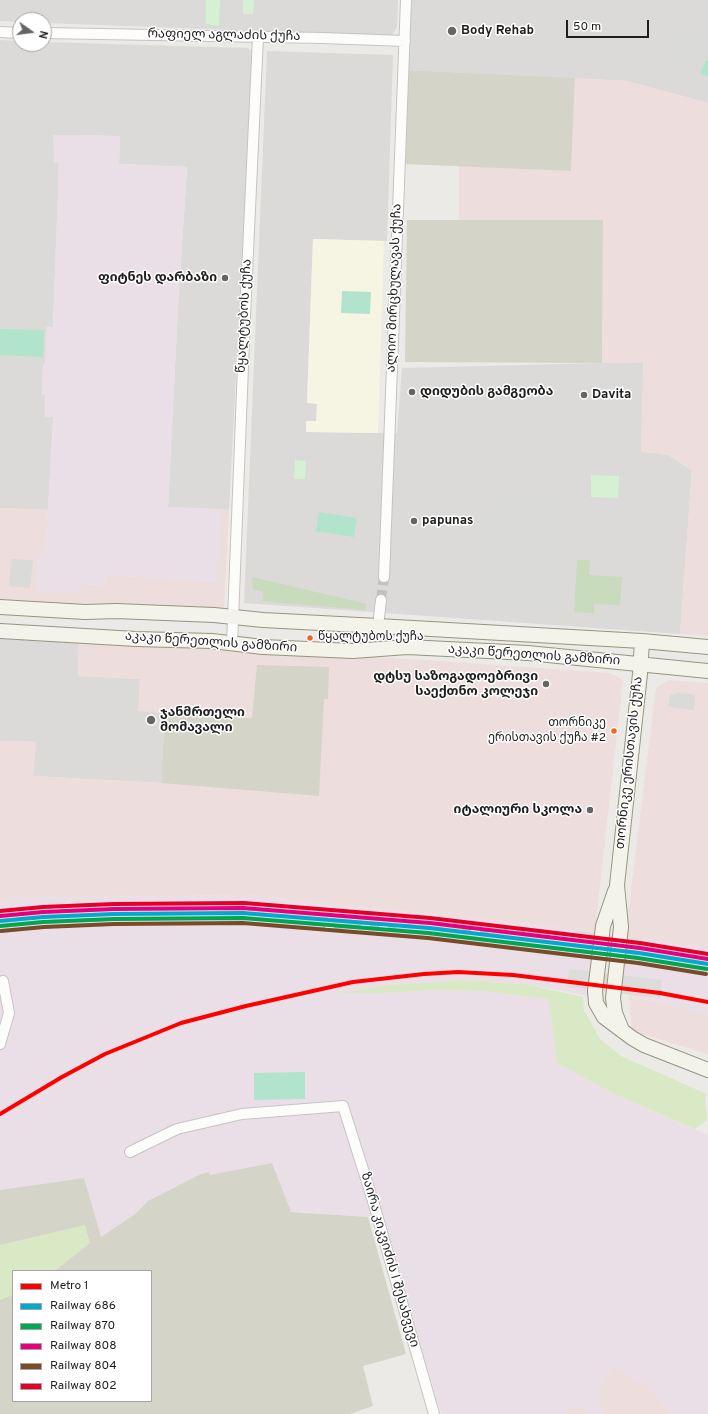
<!DOCTYPE html>
<html>
<head>
<meta charset="utf-8">
<style>
	body { margin:0 }
	#map { position:relative; width:708px; height:1414px; overflow:hidden; background:#eceae7; font-family:Overpass,sans-serif }
	canvas { display:block }
	.legend { position:absolute; left:12px; top:1270px; width:140px; height:132px; box-sizing:border-box; background:#fff; border:1px solid #a5a5a5; margin:0; padding:5px 7px; list-style:none; font-size:12px; color:#1e1e1e }
	.legend li { display:flex; align-items:center; gap:8px; height:20px }
	.legend b { width:20px; border:1px solid #a5a5a5 }
	.north { position:absolute; left:12px; top:12px; width:40px; height:40px; box-sizing:border-box; background:#fff; border:1px solid #a5a5a5; border-radius:50%; rotate:104deg; font-size:11px; font-weight:700; line-height:16px; text-align:center; color:#1e1e1e }
	.north::after { content:''; display:block; margin:auto; width:14px; height:18px; background:#666564; clip-path:polygon(50% 0,100% 100%,50% 72%,0 100%) }
	.scale { position:absolute; left:566px; top:20px; width:83px; height:18px; box-sizing:border-box; border:2px solid #1e1e1e; border-top:0; padding-left:5px; font-size:12px; line-height:14px; white-space:nowrap; color:#1e1e1e; -webkit-text-stroke:3px #fff; paint-order:stroke }
</style>
</head>
<body>
<div id="map">
<canvas width="708" height="1414"></canvas>
<ul class="legend">
<li><b style="height:5px;background:#f00"></b>Metro 1</li>
<li><b style="height:5px;background:#00a9ce"></b>Railway 686</li>
<li><b style="height:5px;background:#00a651"></b>Railway 870</li>
<li><b style="height:5px;background:#e5007d"></b>Railway 808</li>
<li><b style="height:5px;background:#7a4b2a"></b>Railway 804</li>
<li><b style="height:5px;background:#e4002b"></b>Railway 802</li>
</ul>
<div class="north">N</div>
<div class="scale">50 m</div>
</div>
<script>
const context = document.querySelector('canvas').getContext('2d');
context.lineJoin = 'round';
function fill(path, color) { context.fillStyle = color; context.fill(path, 'evenodd'); }
const poly = rows => new Path2D(rows.map(r => 'M' + r).join(''));
function trace(path, color, width, dash) { context.strokeStyle = color; context.lineWidth = width; context.lineCap = dash ? 'butt' : 'round'; context.setLineDash(dash || []); context.stroke(path); }
function label(font, color, halo, rows, align = 'center') {
  context.font = font + ' Overpass,"Noto Sans Georgian",sans-serif'; context.lineWidth = 3; context.setLineDash([]); context.textBaseline = 'middle'; context.strokeStyle = halo; context.fillStyle = color; for (const [text, x, y, turn = 0] of rows) {
    context.save(); context.translate(x, y); context.rotate((+turn || 0) * Math.PI / 180); context.textAlign = isNaN(turn) ? turn : align; if (halo) context.strokeText(text, 0, 0); context.fillText(text, 0, 0); context.restore();
  }
}
const residential = poly([
	[0,0,398,0,397,27,392,36,44,23,44,20,20,20,20,22,0,21],
	[412,0,708,0,708,103,627,81,407,70],
	[0,40,20,41,20,44,44,44,44,42,247,48,253,52,229,510,168,507,178,307,187,167,119,164,120,136,54,135,54,163,59,163,53,328,47,327,45,364,43,364,42,394,45,395,53,417,48,510,0,508],
	[267,51,393,55,387,241,313,239,307,403,317,403,317,422,306,432,397,433,402,368,644,362,641,451,668,455,692,470,680,634,244,603],
	[0,639,79,642,78,676,140,679,165,712,161,783,33,776,36,742,0,741]
]);
const commercial = poly([
	[575,78,627,81,708,103,708,636,680,634,692,470,668,455,641,452,643,362,602,363,603,220,459,220,459,166,571,171],
	[0,508,48,510,45,556,39,556,37,590,80,592,80,584,105,585,106,575,216,581,220,509,229,510,224,609,222,612,0,602],
	[79,642,410,659,610,673,623,680,595,931,246,895,22,898,0,900,0,741,36,742,33,776,161,783,165,713,138,711,140,679,78,676],
	[669,680,708,683,708,948,625,937,656,688],
	[629,996,708,1014,708,1054,632,1031],
	[613,1365,649,1387,671,1414,604,1414,597,1394],
	[565,1409,585,1409,586,1414,566,1414]
]);
const industrial = poly([
	[53,135,120,136,119,164,187,167,178,307,168,507,220,509,217,581,106,575,105,585,81,584,80,592,37,590,39,556,45,556,53,426,53,417,45,417,45,395,42,395,43,364,45,363,46,327,53,327,59,163,54,163],
	[246,895,595,931,589,996,525,984,463,980,389,985,339,993,381,993,435,990,482,991,549,999,557,1063,614,1094,708,1135,708,1414,671,1414,649,1387,613,1365,598,1393,604,1414,586,1414,585,1409,566,1409,566,1414,441,1414,383,1216,366,1217,148,1201,135,1214,100,1238,84,1178,0,1190,0,900,22,898],
	[625,937,708,948,708,1015,624,994]
]);
const education = poly([
	[313,239,384,241,378,433,306,432,306,421,316,421,317,404,307,403]
]);
const religious = poly([
	[708,16,708,84,662,61,671,39],
	[508,490,568,493,564,608,480,605,483,502,507,502],
	[11,559,33,560,30,588,9,586],
	[596,615,666,618,666,631,595,628],
	[679,693,695,695,694,710,668,707,670,695]
]);
const construction = poly([
	[407,70,575,78,571,171,404,164],
	[407,220,603,220,602,363,405,362],
	[257,665,329,667,328,699,324,699,319,796,161,783,165,712,252,718],
	[272,1163,291,1212,368,1217,406,1354,363,1366,373,1406,350,1414,0,1414,0,1190,84,1178,101,1237,135,1214,148,1201,201,1174,209,1172,210,1175],
	[13,1271,151,1271,151,1401,13,1401]
]);
const grass = poly([
	[463,980,525,984,583,997,584,1010,600,1039,621,1056,707,1094,705,1100,707,1120,695,1129,614,1094,557,1063,549,999,482,991,435,990,381,993,337,993,389,985],
	[85,1225,90,1243,55,1271,13,1271,13,1295,0,1300,0,1245]
]);
const forest = poly([
	[577,560,590,560,589,575,622,577,620,605,594,604,594,613,574,612],
	[252,577,367,604,365,610,262,601,263,591,253,590]
]);
const park = poly([
	[206,0,220,0,219,26,206,24],
	[243,0,254,0,253,14,243,14],
	[295,460,306,461,305,479,294,479],
	[591,475,619,476,618,498,591,497]
]);
const pitch = poly([
	[706,60,708,61,708,77,700,73],
	[342,291,371,292,370,314,341,313],
	[0,329,44,330,43,357,0,355],
	[319,512,357,518,354,537,316,531],
	[305,1072,305,1099,254,1100,254,1073]
]);
const pier = poly([
	[579,931,641,939,638,958,577,950],
	[569,969,662,980,660,998,567,987]
]);
const minorTunnel = poly([
	[381,600,384,577]
]);
const minor = poly([
	[0,32,20,33],
	[44,33,322,38,405,41],
	[384,577,406,0],
	[378,626,381,600],
	[232,644,245,316,258,37],
	[0,1044,9,1013,3,981],
	[130,1152,177,1129,242,1114,343,1106,373,1201,434,1414]
]);
const secondary = poly([
	[0,607,85,612,116,611,214,615,263,620,378,626,642,641,708,647],
	[0,631,136,639,212,641,263,647,353,651,407,647,528,653,708,671],
	[615,891,603,926,595,991,596,1003,604,1017,632,1038,644,1045,708,1070],
	[622,1030,615,1013,613,998,621,927,617,885,640,674,642,641]
]);
const rail = poly([
	[325,927,410,926],
	[453,931,542,931]
]);
const rail1 = poly([
	[0,921,43,917,114,914,243,913,429,928,639,953,708,964]
]);
const rail2 = poly([
	[0,926,43,922,114,919,243,918,428,933,638,958,707,969]
]);
const rail3 = poly([
	[0,916,43,912,114,909,243,908,430,923,640,948,708,959]
]);
const rail4 = poly([
	[1,931,44,927,114,924,243,923,428,938,638,963,706,974]
]);
const rail5 = poly([
	[0,911,43,907,114,904,244,903,430,918,640,943,708,954]
]);
const metro1 = poly([
	[0,1114,62,1077,105,1054,181,1023,246,1006,353,982,424,974,458,972,513,975,660,993,708,1002]
]);
const markers = [
	[452,31,5,"#666564"],
	[225,278,4,"#666564"],
	[412,392,4,"#666564"],
	[584,395,4,"#666564"],
	[414,521,4,"#666564"],
	[310,638,3.5,"#f26522"],
	[546,684,4,"#666564"],
	[151,720,5,"#666564"],
	[614,731,3.5,"#f26522"],
	[590,810,4,"#666564"]
];
const busNames = [
	["წყალტუბოს ქუჩა",318,638],
	["თორნიკე",606,724,"right"],
	["ერისთავის ქუჩა #2",606,739,"right"]
];
const poiNames = [
	["Body Rehab",461,31],
	["ფიტნეს დარბაზი",217,278,"right"],
	["დიდუბის გამგეობა",420,392],
	["Davita",592,395],
	["papunas",422,521],
	["დტსუ საზოგადოებრივი",538,677,"right"],
	["საექთნო კოლეჯი",538,692,"right"],
	["ჯანმრთელი",160,713],
	["მომავალი",160,728],
	["იტალიური სკოლა",582,810,"right"]
];
const streetNames = [
	["რაფიელ აგლაძის ქუჩა",224,36,1],
	["ალიო მირცხულავას ქუჩა",395,288,-88],
	["წყალტუბოს ქუჩა",245,316,-87],
	["აკაკი წერეთლის გამზირი",211,643,4],
	["აკაკი წერეთლის გამზირი",534,656,4],
	["თორნიკე ერისთავის ქუჩა",630,763,-84],
	["ზაირა კიკვიძის I შესახვევი",389,1260,74]
];
fill(residential, '#dbdad8');
fill(commercial, '#edd');
fill(industrial, '#eadfe6');
fill(education, '#f6f4e2');
fill(religious, '#dadad8');
fill(construction, '#d5d4c9');
fill(grass, '#dae9c5');
fill(forest, '#c8dbbc');
fill(park, '#d4f2d3');
fill(pitch, '#b2e3cc');
fill(pier, '#dcdcda');
trace(minorTunnel, '#c3c1bf', 10, [10, 5]);
trace(minor, '#c5c4c3', 12);
trace(secondary, '#95957f', 16);
trace(minor, '#fcfcfb', 10);
trace(secondary, '#f4f3ea', 14);
trace(rail, '#cacac9', 4.5);
trace(rail, '#fff', 3, [9]);
trace(rail1, '#00a9ce', 4);
trace(rail2, '#00a651', 4);
trace(rail3, '#e5007d', 4);
trace(rail4, '#7a4b2a', 4);
trace(rail5, '#e4002b', 4);
trace(metro1, '#f00', 4);
for (const [x, y, r, color] of markers) { const dot = new Path2D(); dot.arc(x, y, r, 0, 2 * Math.PI); context.fillStyle = color; context.fill(dot); trace(dot, '#fff', 1.5); }
label('12px', '#1e1e1e', '#fff', busNames, 'left');
label('bold 13px', '#1e1e1e', '#fff', poiNames, 'left');
label('13px', '#1e1e1e', '#fff', streetNames);
</script>
</body>
</html>
